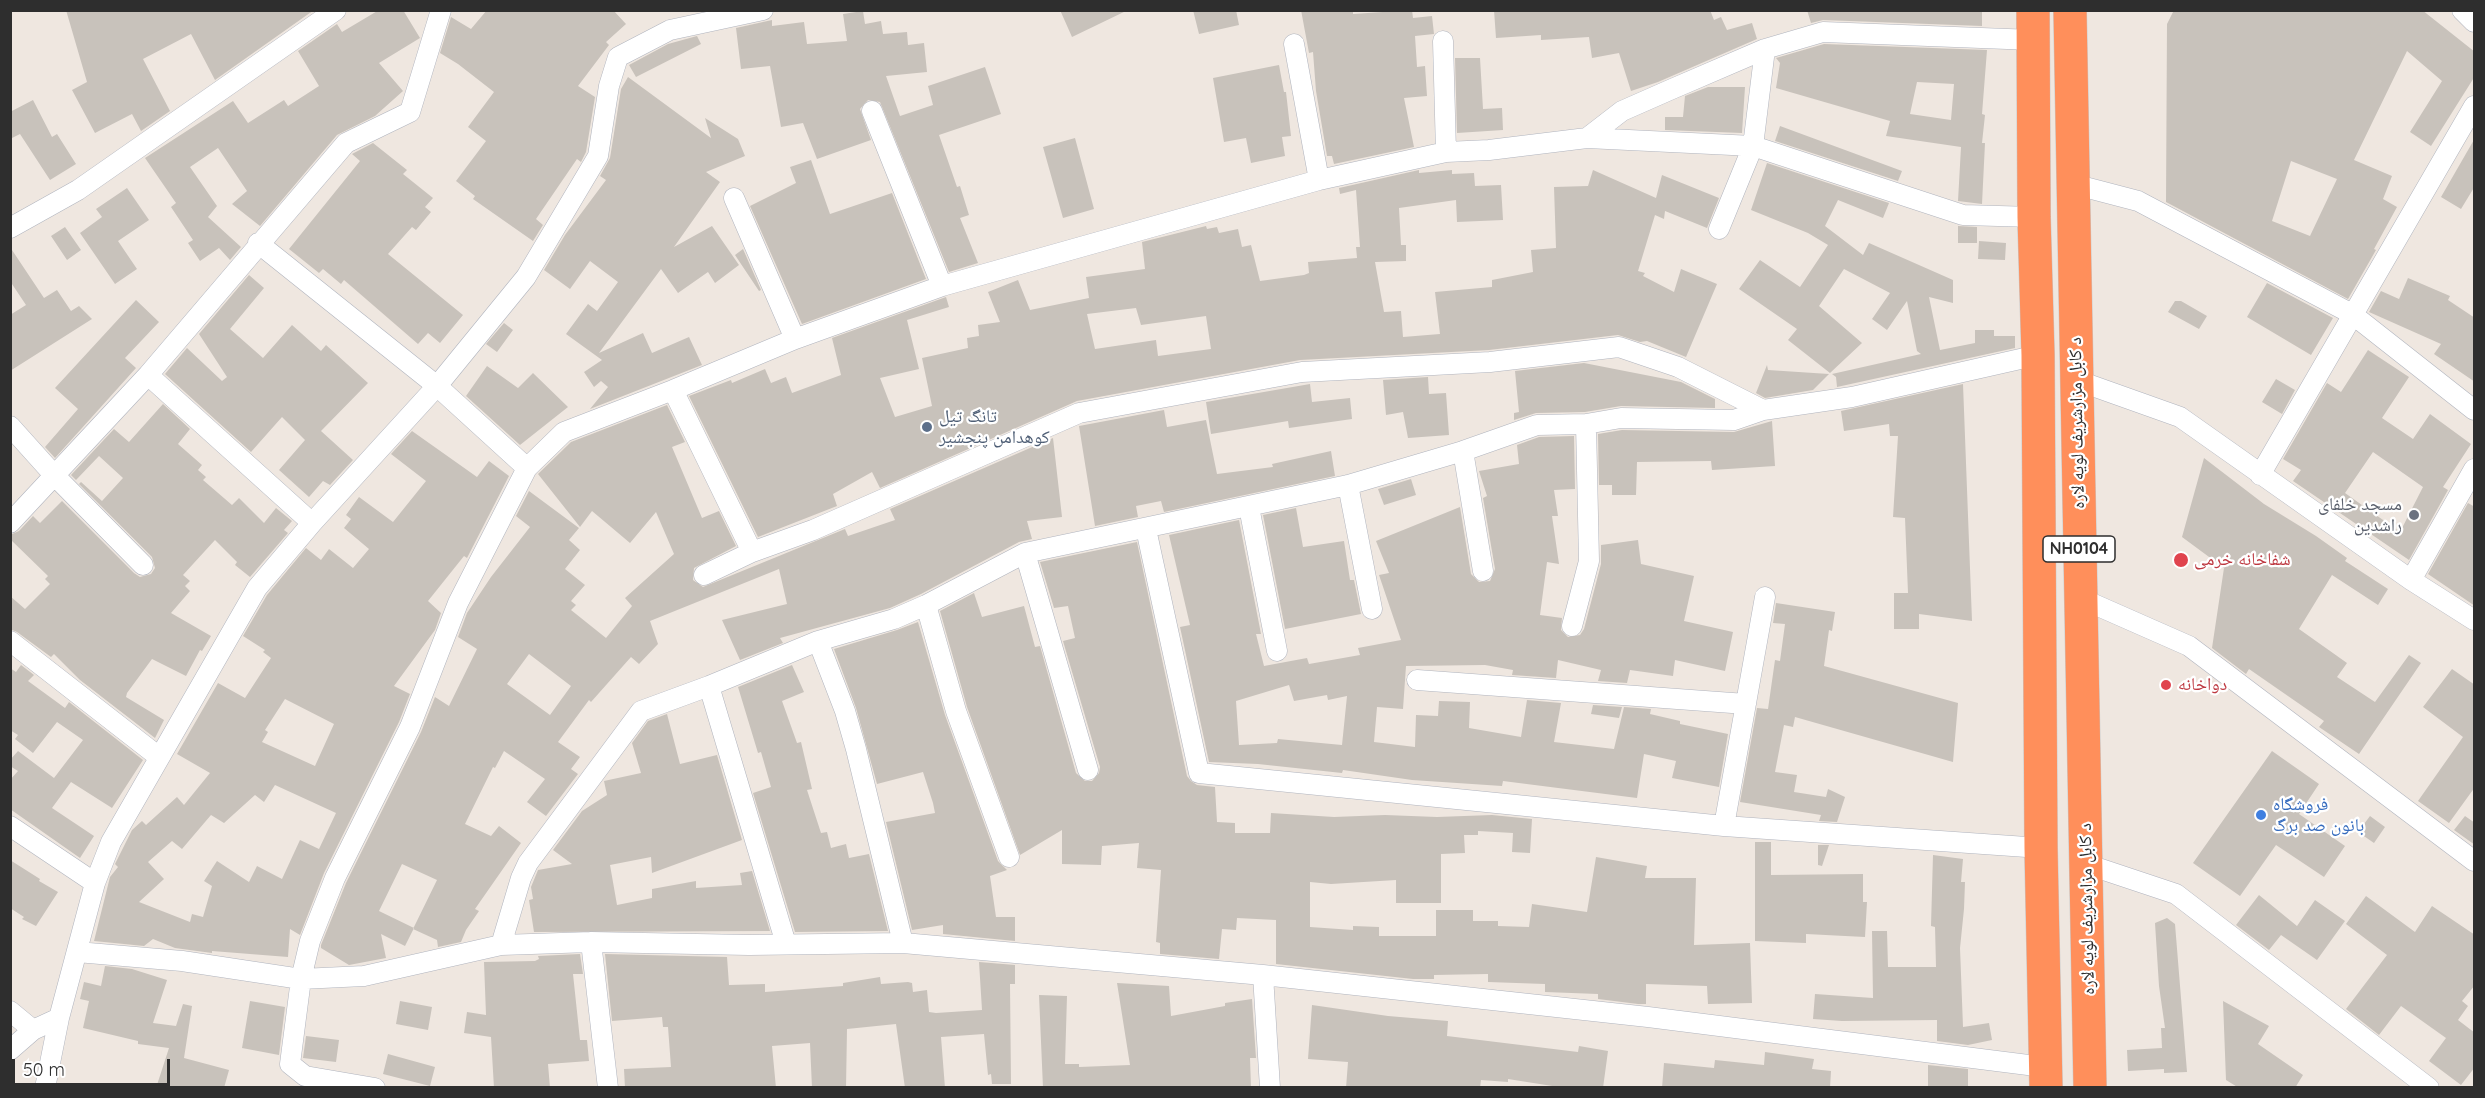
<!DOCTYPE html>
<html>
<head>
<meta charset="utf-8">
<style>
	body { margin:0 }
	#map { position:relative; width:2485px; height:1098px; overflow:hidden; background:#efe7e0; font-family:Quicksand,sans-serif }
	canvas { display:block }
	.frame { position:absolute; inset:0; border:12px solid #2e2e2e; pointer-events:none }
	.scale { position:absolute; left:12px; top:1059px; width:158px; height:27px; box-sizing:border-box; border:3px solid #2e2e2e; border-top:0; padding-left:8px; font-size:18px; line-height:21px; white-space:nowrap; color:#2e2e2e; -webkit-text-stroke:4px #fff; paint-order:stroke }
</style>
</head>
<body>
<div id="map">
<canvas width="2485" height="1098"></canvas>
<div class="frame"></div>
<div class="scale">50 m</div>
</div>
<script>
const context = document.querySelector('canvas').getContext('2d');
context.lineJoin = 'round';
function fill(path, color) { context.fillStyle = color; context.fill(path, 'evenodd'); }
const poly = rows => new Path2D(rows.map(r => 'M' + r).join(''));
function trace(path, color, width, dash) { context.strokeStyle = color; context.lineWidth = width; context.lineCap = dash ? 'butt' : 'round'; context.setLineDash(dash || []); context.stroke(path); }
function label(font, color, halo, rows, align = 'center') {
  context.font = font + ' Quicksand,"Noto Naskh Arabic",sans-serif'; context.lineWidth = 4.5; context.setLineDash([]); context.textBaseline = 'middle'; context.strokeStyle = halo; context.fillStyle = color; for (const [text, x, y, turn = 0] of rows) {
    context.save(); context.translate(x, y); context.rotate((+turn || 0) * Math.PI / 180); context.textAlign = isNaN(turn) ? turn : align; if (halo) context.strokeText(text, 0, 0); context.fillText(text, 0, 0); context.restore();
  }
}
const building = poly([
	[66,10,314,10,215,80,191,34,143,59,170,111,141,131,132,114,95,133,72,90,87,82],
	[379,10,403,10,420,38,379,63,403,91,375,116,337,135,260,226,232,204,247,191,218,148,190,167,217,206,208,217,241,247,230,260,219,248,200,261,188,243,193,240,171,207,176,203,145,158,233,101,248,123,284,100,288,106,319,86,298,51,337,24,342,32],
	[487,10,613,10,626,24,606,42,609,45,578,86,595,97,586,152,581,162,577,159,536,219,543,225,533,241,473,199,475,196,456,181,486,141,468,127,494,92,458,64,440,53,451,17,471,29],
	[1060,10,1128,10,1072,37],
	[1193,10,1236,10,1239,25,1199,34],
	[1301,10,1353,10,1353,14,1412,10,1413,18,1432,16,1434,34,1415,36,1417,67,1425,66,1427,96,1404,98,1414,147,1334,164,1332,156,1327,156,1316,91,1313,52,1309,53],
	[1494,10,1710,10,1714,20,1721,17,1727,30,1752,23,1757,39,1658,82,1631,91,1619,53,1592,58,1589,37,1541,40,1541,35,1496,38],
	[1807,10,1982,10,1982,26,1823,20,1811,23],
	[2174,10,2422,10,2475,52,2475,76,2431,146,2410,132,2442,81,2407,51,2354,160,2392,176,2383,199,2397,207,2374,249,2376,250,2348,299,2166,202,2167,24],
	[2291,161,2337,179,2310,236,2272,221],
	[863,11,865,24,881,21,883,34,907,32,908,45,924,43,927,72,886,76,900,116,933,105,928,86,985,67,1001,114,939,135,957,187,960,186,969,215,960,218,978,263,949,272,880,102,868,100,860,109,871,140,817,159,803,123,781,127,770,66,741,69,736,28,772,20,772,26,804,22,807,44,847,41,843,14],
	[697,36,701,44,636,77,629,65,668,44],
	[1824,44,1987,50,1982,114,1985,115,1982,143,1985,143,1982,204,1958,201,1961,147,1886,136,1890,121,1776,88,1780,63,1776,58],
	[1917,82,1954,84,1951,120,1910,114],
	[1455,58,1480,58,1483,109,1502,108,1503,130,1457,133],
	[1279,65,1284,92,1286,92,1291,136,1282,137,1285,156,1251,163,1246,138,1224,142,1213,78],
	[628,77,711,138,705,118,738,139,745,156,706,172,720,182,674,247,712,226,739,265,715,283,708,272,678,293,661,269,599,353,643,333,652,353,689,337,702,365,590,409,608,387,601,381,594,387,584,372,602,360,566,334,588,304,597,311,618,282,590,261,570,289,544,270,565,235,606,180,600,176,610,158,621,89],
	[1708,87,1745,87,1742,133,1665,130,1665,117,1683,117,1685,96],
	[33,100,52,137,57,134,76,164,50,180,20,134,10,139,10,112],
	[1780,126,1902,171,1898,181,1775,141],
	[1075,138,1094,209,1063,218,1043,147],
	[2475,138,2475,186,2461,209,2441,197],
	[373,143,407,170,403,174,433,198,425,207,431,212,416,230,412,227,388,254,463,315,440,343,428,333,418,344,344,280,341,284,323,269,319,273,289,249,360,161,352,154],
	[811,160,830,214,892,193,926,279,802,324,750,206,796,183,790,167],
	[1767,163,1889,203,1883,218,1838,200,1825,226,1863,255,1869,243,1953,280,1953,303,1929,297,1940,350,1975,343,1975,330,1994,330,1994,336,2015,336,2015,348,1837,387,1836,377,1832,374,1921,354,1917,351,1907,301,1887,330,1872,319,1890,293,1844,269,1819,306,1862,343,1830,373,1788,340,1797,329,1739,289,1760,260,1800,287,1828,245,1808,233,1751,210],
	[1419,170,1419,173,1452,170,1452,174,1474,173,1475,186,1501,185,1503,220,1457,222,1456,200,1399,208,1401,245,1406,245,1406,261,1375,262,1384,312,1401,311,1403,337,1440,334,1435,292,1492,287,1492,280,1533,272,1531,250,1556,248,1554,187,1588,186,1593,170,1656,198,1662,175,1719,198,1707,228,1665,211,1664,219,1655,215,1638,271,1645,273,1643,276,1674,292,1681,269,1717,284,1686,357,1647,341,1640,342,1618,335,1489,350,1300,360,1077,401,880,488,872,472,833,494,837,506,758,537,689,396,731,380,732,383,765,369,771,383,786,377,792,393,841,375,832,338,946,297,949,307,907,320,919,369,880,378,895,417,932,406,922,358,968,348,967,338,979,336,978,325,1000,322,988,292,1018,280,1030,310,1089,298,1086,277,1145,269,1142,242,1206,226,1207,229,1217,227,1219,233,1238,229,1242,247,1251,245,1260,281,1304,275,1309,273,1308,262,1357,258,1356,247,1360,247,1356,190,1340,194,1339,188],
	[1136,308,1141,325,1206,316,1211,349,1158,356,1156,340,1095,349,1087,314],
	[127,188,149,220,118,241,137,269,115,284,80,233,102,217,96,209],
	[1958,226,1977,227,1977,243,1958,243],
	[65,227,81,250,67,260,51,236],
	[1979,241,2006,243,2005,260,1978,259],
	[10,247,44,298,57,290,71,311,79,306,92,319,10,371,10,315,26,305,10,281],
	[743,249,761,290,759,291,735,255],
	[249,275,264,288,230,329,263,358,292,325,321,351,326,345,368,383,321,431,353,460,330,485,323,481,309,497,279,470,305,440,282,417,251,452,165,374,187,348,222,381,227,377,199,334],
	[2408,278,2450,296,2448,300,2475,318,2475,382,2434,354,2441,344,2369,312,2381,291,2399,299],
	[2267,283,2333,318,2311,355,2247,317],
	[136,300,159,322,125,358,136,368,55,458,45,447,78,409,55,388],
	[2175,301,2181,301,2207,316,2199,329,2168,312],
	[504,323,513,330,497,352,486,344],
	[2368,350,2409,377,2382,418,2413,439,2430,414,2471,444,2443,487,2448,490,2409,560,2293,481,2301,470,2283,459,2327,383,2341,392],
	[2373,452,2423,487,2400,532,2345,493],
	[1584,363,1681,382,1715,399,1715,408,1621,406,1585,412,1536,413,1514,420,1514,413,1519,412,1515,371],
	[1767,365,1768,370,1829,374,1813,390,1765,398,1756,393],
	[487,366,518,388,533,373,568,407,520,445,466,396],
	[1428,377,1429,394,1446,393,1449,435,1408,438,1403,412,1386,415,1383,380],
	[2276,379,2295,390,2282,414,2262,402],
	[1310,384,1312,402,1350,398,1352,419,1289,428,1288,421,1211,434,1206,402],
	[1963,384,1972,621,1919,614,1919,629,1894,629,1894,593,1908,593,1905,518,1893,517,1898,436,1890,436,1889,424,1844,431,1841,411],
	[163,404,190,429,178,444,202,465,198,470,206,477,203,480,232,505,239,498,264,523,276,508,292,521,284,530,288,533,250,577,235,565,237,562,215,540,183,575,190,581,185,586,190,591,171,613,211,636,202,651,200,650,186,676,152,659,127,693,126,697,164,720,155,738,80,680,54,654,51,657,17,632,10,629,10,596,25,609,50,584,45,579,48,576,10,539,10,535,19,531,33,516,40,523,62,501,134,573,140,577,151,574,155,568,152,557,79,484,81,482,102,501,123,478,99,456,76,480,71,475,114,429,129,442],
	[667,405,685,442,672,447,702,518,719,511,736,546,694,568,693,580,703,587,845,529,848,536,895,520,890,509,1053,438,1062,517,1027,521,1032,539,1019,542,921,594,890,608,780,638,783,643,740,660,722,620,787,604,779,569,650,621,658,644,639,664,631,657,591,702,589,700,558,742,580,757,571,769,578,774,546,816,527,802,545,779,504,751,495,768,493,767,465,824,491,836,499,826,521,843,475,909,479,911,466,930,461,942,438,947,437,940,413,929,437,880,402,864,379,911,414,928,405,946,381,934,386,958,349,965,321,948,321,945,346,883,421,732,435,697,449,706,477,649,458,637,467,613,491,577,530,527,516,516,529,491,579,528,569,540,580,550,565,569,585,585,571,601,576,605,571,610,606,638,632,606,625,598,674,554,656,512,630,543,592,511,580,527,538,474,571,442],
	[529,654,571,686,550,715,507,684],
	[1164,410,1167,427,1206,420,1217,474,1273,467,1272,464,1331,451,1335,476,1164,512,1161,501,1136,506,1138,517,1095,526,1079,426],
	[1772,421,1775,466,1712,470,1711,461,1637,462,1636,495,1612,495,1612,485,1599,485,1598,434,1622,430,1734,432],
	[412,431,477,477,489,461,509,476,467,558,464,556,428,601,441,613,435,630,394,686,410,694,399,722,324,873,300,935,290,929,288,957,212,951,212,953,175,948,153,939,144,946,94,941,110,877,118,867,115,864,132,830,142,821,146,825,177,797,184,805,210,773,177,754,218,683,245,698,271,658,263,652,265,650,243,636,267,595,306,548,321,560,329,549,353,568,369,549,344,528,351,519,346,515,359,497,393,522,426,481,391,454],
	[285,699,334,724,315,766,262,742,268,732,265,730],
	[275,785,336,813,319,849,300,840,282,879,257,866,249,882,217,861,204,881,212,886,203,917,192,914,190,922,139,902,164,879,148,862,172,841,182,849,211,815,224,823,255,795,264,802],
	[1574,436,1575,489,1554,490,1558,516,1552,516,1559,564,1547,562,1540,615,1562,618,1561,630,1568,637,1580,635,1584,629,1601,564,1601,545,1638,540,1641,564,1694,576,1684,621,1733,632,1725,671,1675,660,1673,676,1630,670,1627,683,1598,681,1601,670,1558,660,1556,678,1512,675,1513,670,1485,665,1406,666,1403,709,1377,707,1374,742,1415,747,1416,715,1438,716,1439,701,1470,702,1469,728,1521,737,1527,700,1561,703,1554,742,1614,749,1624,707,1651,709,1650,714,1680,721,1680,724,1728,734,1719,787,1672,778,1676,761,1644,754,1637,798,1503,781,1502,786,1412,780,1343,770,1342,773,1258,764,1209,762,1180,627,1190,625,1169,535,1239,520,1261,634,1256,634,1264,666,1307,658,1309,664,1360,655,1358,648,1401,640,1379,575,1389,573,1376,541,1460,507,1471,574,1479,582,1490,581,1495,569,1483,498,1487,496,1479,471,1519,464,1517,445,1539,437],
	[1289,685,1294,701,1327,695,1328,700,1347,696,1342,745,1278,739,1277,743,1239,745,1236,701],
	[2204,458,2264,504,2316,536,2347,558,2345,561,2388,589,2378,605,2332,575,2299,629,2347,663,2337,677,2375,702,2409,655,2421,663,2359,754,2319,727,2324,721,2249,669,2246,674,2212,648,2224,568,2182,537],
	[1411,479,1416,495,1384,505,1378,489],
	[2468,503,2475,507,2475,606,2428,574],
	[1296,508,1303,547,1344,541,1350,580,1354,580,1361,614,1285,629,1263,515],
	[1137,542,1187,776,1191,781,1197,785,1215,787,1217,822,1235,823,1235,833,1270,833,1271,813,1334,817,1385,815,1437,817,1492,815,1532,819,1530,853,1512,852,1513,833,1478,831,1478,835,1464,835,1465,853,1441,854,1441,903,1396,903,1396,880,1331,884,1310,882,1310,927,1353,930,1353,926,1379,927,1379,936,1436,936,1436,910,1473,910,1473,921,1498,921,1498,926,1529,927,1532,904,1587,912,1596,857,1647,866,1645,878,1696,878,1694,945,1750,943,1752,1003,1708,1004,1707,986,1646,984,1646,1004,1638,1004,1598,999,1598,994,1545,992,1545,984,1488,982,1488,974,1434,975,1434,979,1413,979,1276,964,1276,920,1237,918,1236,930,1222,929,1219,959,1160,954,1160,943,1156,942,1161,870,1137,868,1139,843,1102,846,1101,865,1062,864,1062,830,1020,855,967,707,940,611,974,593,982,617,1024,606,1035,647,1040,646,1076,773,1085,781,1092,781,1099,773,1100,767,1063,641,1075,638,1068,606,1054,608,1040,562],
	[1776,603,1835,612,1832,631,1829,630,1824,666,1958,703,1953,762,1795,717,1793,727,1784,725,1775,772,1797,775,1794,792,1826,797,1828,789,1845,797,1837,822,1819,821,1821,815,1740,802,1757,708,1768,709,1775,660,1780,661,1785,624,1773,623],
	[918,622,945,715,998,861,1007,870,990,876,996,917,1015,917,1015,941,943,934,943,925,912,930,886,822,935,813,933,803,923,772,877,784,856,708,834,649,897,630],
	[21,665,34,675,28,681,65,708,69,702,143,760,112,808,71,782,52,808,94,836,80,858,10,809,10,780,18,771,10,766,10,760,18,751,54,778,83,740,57,722,33,753,15,739,18,735,10,730,10,668,16,672],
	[792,665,804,692,782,701,797,743,801,742,812,789,807,790,821,833,827,832,831,848,846,844,849,858,869,854,888,931,795,932,753,793,771,787,761,752,758,753,738,687],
	[2452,669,2475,685,2475,787,2449,823,2418,801,2463,737,2423,707],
	[1593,705,1622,707,1619,718,1591,714],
	[667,714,680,764,717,755,742,840,652,873,651,857,610,865,617,905,652,898,652,889,696,881,696,888,742,885,740,873,752,871,770,931,534,932,529,900,533,899,531,887,538,870,572,864,553,850,582,811,607,795,604,781,641,773,632,743,648,721],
	[2272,751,2319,784,2299,814,2345,846,2324,877,2276,845,2240,896,2193,863],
	[2370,816,2385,827,2374,843,2358,832],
	[2465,816,2475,823,2475,845,2454,830],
	[1755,842,1771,842,1771,875,1863,874,1863,902,1867,902,1865,937,1806,934,1806,943,1755,941],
	[1818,845,1829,845,1822,866,1818,865],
	[1933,855,1963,859,1961,882,1965,882,1964,909,1960,948,1963,1027,1989,1023,1992,1040,1968,1045,1937,1041,1937,1020,1842,1021,1813,1019,1815,994,1873,998,1872,931,1887,931,1888,967,1936,967,1935,927,1931,926],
	[10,860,40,879,39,881,58,892,36,926,22,919,24,917,10,908],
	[2259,895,2297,926,2315,900,2345,921,2317,960,2281,935,2269,950,2236,925],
	[2366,896,2415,932,2432,906,2475,935,2475,985,2462,1001,2468,1006,2458,1020,2475,1033,2475,1067,2461,1085,2429,1061,2446,1038,2401,1006,2379,1035,2346,1009,2387,955,2346,924],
	[2167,918,2175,924,2187,1072,2164,1073,2164,1069,2128,1071,2127,1050,2162,1048,2161,1028,2165,1028,2159,986,2155,923],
	[580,954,583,974,573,974,580,1040,587,1040,589,1061,548,1064,550,1088,494,1088,491,1037,464,1033,467,1012,486,1015,484,962,535,961,539,959,538,956],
	[605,954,727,957,729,985,765,984,765,992,843,986,843,983,880,977,881,984,908,982,912,983,913,992,927,990,929,1012,936,1013,982,1010,979,962,1015,965,1015,984,1010,984,1011,1084,992,1084,991,1074,988,1075,984,1034,941,1037,945,1088,905,1088,896,1024,847,1029,846,1088,812,1088,810,1043,772,1046,776,1088,625,1088,624,1069,671,1067,668,1027,663,1027,662,1017,612,1021],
	[105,966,132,969,167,980,153,1023,176,1026,183,1004,192,1006,184,1058,229,1070,224,1088,156,1088,169,1048,138,1044,138,1041,83,1028,89,1001,80,999,84,982,101,986],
	[1117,983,1169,986,1171,1016,1225,1006,1225,1003,1252,999,1256,1058,1250,1058,1251,1088,1043,1088,1039,995,1067,996,1065,1064,1079,1064,1079,1067,1130,1065],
	[250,1001,285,1007,279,1055,242,1048],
	[400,1001,432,1007,428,1030,396,1024],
	[2223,1001,2269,1026,2258,1044,2303,1075,2295,1088,2239,1088,2226,1080],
	[1312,1005,1388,1016,1448,1021,1447,1036,1578,1052,1579,1046,1608,1051,1603,1088,1565,1088,1508,1079,1508,1082,1481,1080,1480,1088,1346,1088,1348,1062,1308,1059],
	[306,1036,339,1040,336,1062,303,1058],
	[1765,1052,1814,1059,1812,1069,1831,1071,1830,1088,1662,1088,1664,1063,1714,1068,1715,1060,1764,1065],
	[388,1054,435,1067,430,1086,383,1074],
	[1928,1065,1968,1069,1968,1088,1928,1088]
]);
const street = poly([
	[2462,10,2474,22],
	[1443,41,1446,152],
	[1294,44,1319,180],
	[872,111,942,286],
	[1587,138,1753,146,1963,215,2034,217],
	[2073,184,2138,201,2352,314,2474,410],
	[734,198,795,339],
	[10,228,78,190,336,10],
	[1719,229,1753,146,1765,49],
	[258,243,437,386,527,468],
	[148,375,312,523],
	[2076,380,2180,417,2411,580,2474,620],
	[673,390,752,552],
	[10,426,54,475,143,565],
	[1463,451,1483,571],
	[2260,475,2474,106],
	[1348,485,1372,609],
	[1249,507,1277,651],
	[10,523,148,375,346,143,410,112,441,10],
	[1146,529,1199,773,1724,826,2041,848],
	[1025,553,1088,770],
	[704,575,752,552,813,530,1079,413,1302,372,1490,362,1619,347,1678,367,1763,410],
	[2411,580,2474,469],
	[2080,598,2189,646,2474,861],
	[926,605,956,711,1009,857],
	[1572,626,1589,561,1586,424],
	[10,641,159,757],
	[818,641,845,711,856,749,903,943],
	[1417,680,1746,704],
	[709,686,786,944],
	[10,826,95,883],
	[1724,826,1765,597],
	[2086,864,2176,894,2429,1088],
	[591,942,608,1088],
	[501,945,521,878,528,863,641,711,709,686,818,641,894,619,926,605,1025,553,1348,485,1463,451,1537,425,1586,424,1621,418,1734,420,1763,410,1852,397,2038,355],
	[77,952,182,961,301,979,364,976,501,945,591,942,749,945,903,943,1263,975,1648,1017,2044,1067],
	[1263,975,1270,1088],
	[10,1011,33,1030],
	[10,1050,33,1030,59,1018],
	[45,1088,59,1018,95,883,111,842,257,588,312,523,437,386,526,277,598,156,609,86,618,57,670,30,763,10],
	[375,1088,305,1076,290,1064,301,979,310,941,335,878,410,727,458,603,527,468,564,432,673,390,795,339,942,286,1319,180,1446,152,1489,150,1587,138,1622,111,1672,89,1765,49,1823,32,2034,40]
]);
const highway = poly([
	[2033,10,2034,217,2038,355,2041,848,2046,1088],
	[2070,10,2090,1088]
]);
const markers = [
	[927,427,6,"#5c6f8a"],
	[2414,515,6,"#6b7280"],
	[2181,560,8,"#e0444e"],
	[2166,685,6,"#e0444e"],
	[2261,815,6,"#3f7fe0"]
];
const shields = [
	[2079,549,72]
];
const shieldNames = [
	["NH0104",2079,549]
];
const serviceNames = [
	["تانگ تیل",939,417],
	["کوهدامن پنجشیر",939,438]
];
const streetNames = [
	["د کابل مزارشریف لویه لاره",2077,423,-91],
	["د کابل مزارشریف لویه لاره",2087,909,-91]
];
const worshipNames = [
	["مسجد خلفای",2402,505],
	["راشدین",2402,526]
];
const healthNames = [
	["شفاخانه خرمی",2194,560],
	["دواخانه",2178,685]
];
const shopNames = [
	["فروشگاه",2273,805],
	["بانون صد برگ",2273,826]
];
fill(building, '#c8c2bb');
trace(street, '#b0b4be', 21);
trace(highway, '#c9c9c9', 34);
trace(street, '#fff', 20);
trace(highway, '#ff8f5b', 33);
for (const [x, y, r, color] of markers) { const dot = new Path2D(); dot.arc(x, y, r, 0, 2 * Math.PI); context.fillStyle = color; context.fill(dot); trace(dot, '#fff', 2); }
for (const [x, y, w] of shields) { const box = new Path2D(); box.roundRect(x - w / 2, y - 13, w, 26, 4.5); context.fillStyle = '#fff'; context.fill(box); trace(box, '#2e2e2e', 1.5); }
label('bold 16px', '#2e2e2e', null, shieldNames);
label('18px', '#4e5e75', '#fff', serviceNames, 'left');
label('18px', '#2e2e2e', '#fff', streetNames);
label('18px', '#5b616d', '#fff', worshipNames, 'right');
label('18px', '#be3a42', '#fff', healthNames, 'left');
label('18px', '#366cbe', '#fff', shopNames, 'left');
</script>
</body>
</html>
